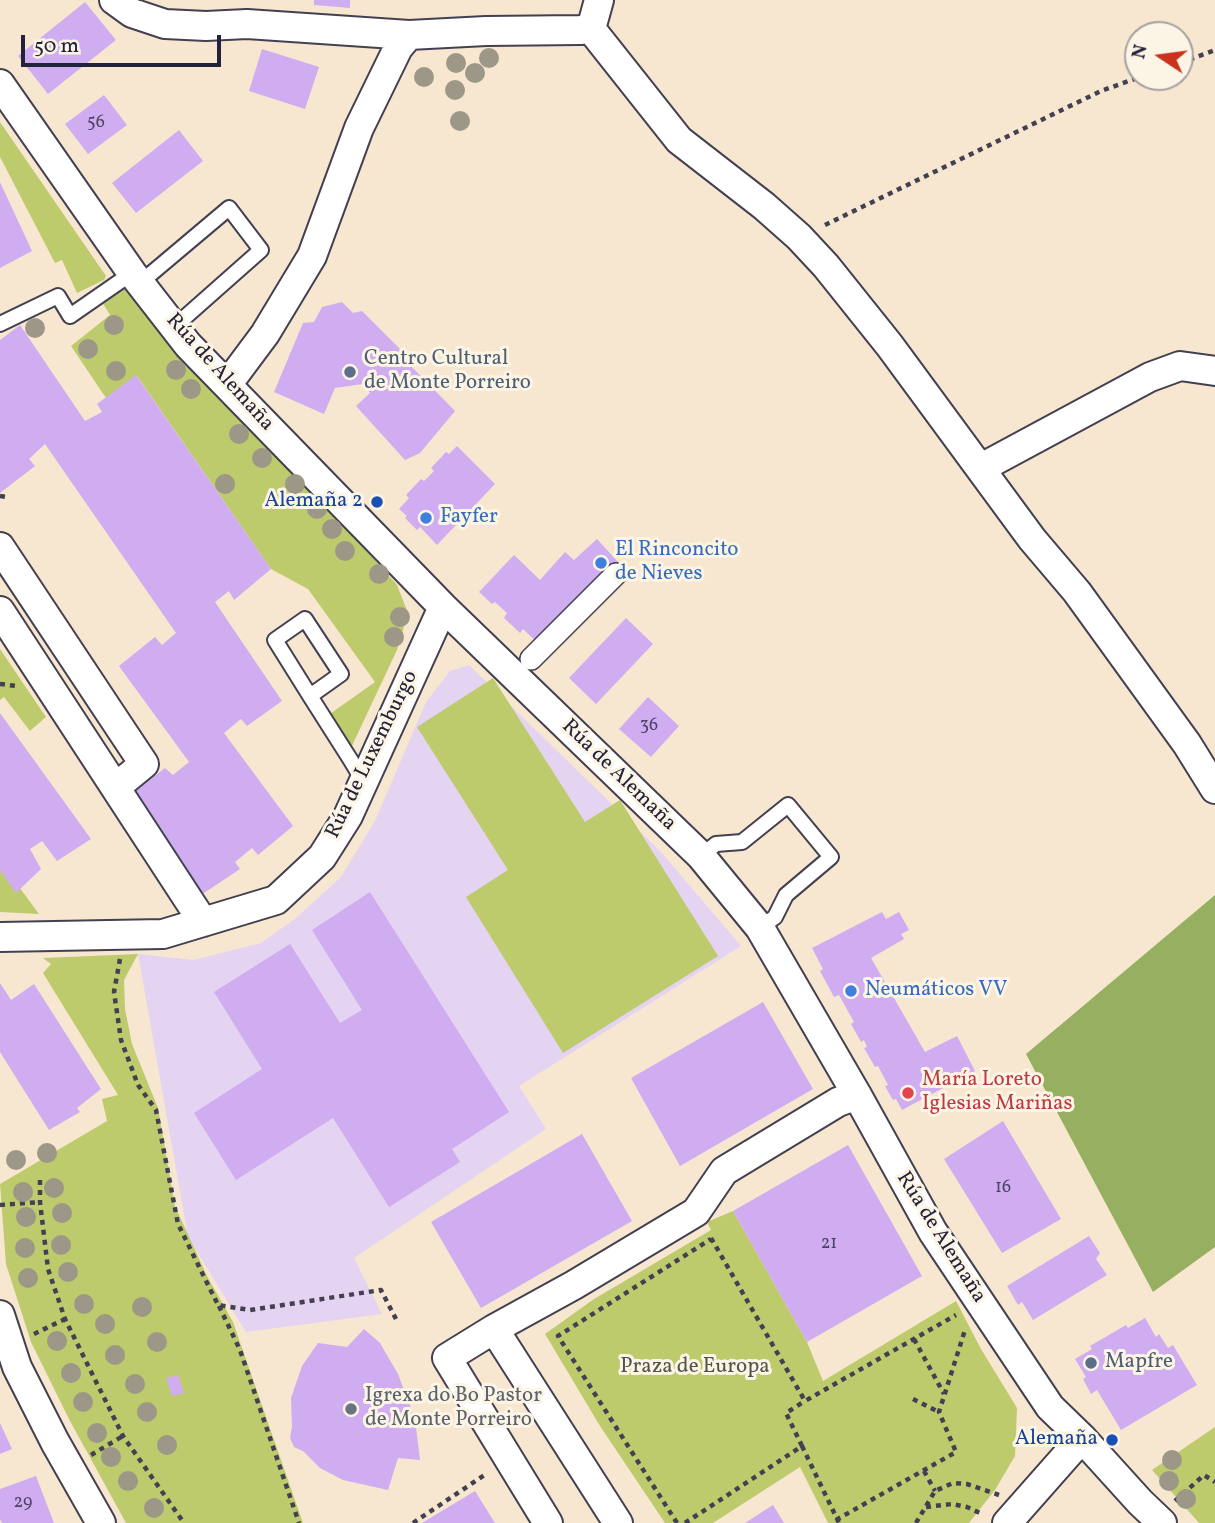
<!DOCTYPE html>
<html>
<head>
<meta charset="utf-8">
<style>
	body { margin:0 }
	#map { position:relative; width:1215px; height:1523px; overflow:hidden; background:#f8e7d0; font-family:Vollkorn,serif }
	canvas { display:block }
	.north { position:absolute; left:1124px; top:21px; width:70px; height:70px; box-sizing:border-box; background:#fcf5e5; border:2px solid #a5a1a1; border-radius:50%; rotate:283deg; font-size:19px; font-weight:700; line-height:28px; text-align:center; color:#22223b }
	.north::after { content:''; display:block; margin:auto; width:24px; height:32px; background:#c8321e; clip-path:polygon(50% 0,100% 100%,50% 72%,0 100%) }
	.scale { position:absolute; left:21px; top:35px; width:200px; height:32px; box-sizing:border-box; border:4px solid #22223b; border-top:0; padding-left:9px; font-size:21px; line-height:24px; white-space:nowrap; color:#22223b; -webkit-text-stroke:5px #fcf5e5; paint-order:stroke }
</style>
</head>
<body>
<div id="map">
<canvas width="1215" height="1523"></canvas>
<div class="north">N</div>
<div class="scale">50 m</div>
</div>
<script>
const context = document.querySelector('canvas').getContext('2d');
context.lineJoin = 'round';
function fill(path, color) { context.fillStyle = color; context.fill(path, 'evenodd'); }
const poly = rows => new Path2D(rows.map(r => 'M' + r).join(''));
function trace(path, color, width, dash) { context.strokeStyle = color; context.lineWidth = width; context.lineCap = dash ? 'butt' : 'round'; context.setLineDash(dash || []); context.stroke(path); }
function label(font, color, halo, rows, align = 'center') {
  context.font = font + ' Vollkorn,serif'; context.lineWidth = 6; context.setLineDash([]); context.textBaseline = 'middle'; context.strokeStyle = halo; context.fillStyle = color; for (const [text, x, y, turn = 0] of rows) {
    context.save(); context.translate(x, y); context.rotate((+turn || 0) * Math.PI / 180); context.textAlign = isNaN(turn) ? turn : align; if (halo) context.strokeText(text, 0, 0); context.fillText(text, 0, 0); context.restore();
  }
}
const built = poly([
	[469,665,662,853,741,946,519,1086,546,1129,354,1258,382,1314,246,1332,188,1237,138,954,194,960,261,943,296,918,341,877,375,821,426,702,450,671]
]);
const green = poly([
	[0,122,106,276,104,280,77,293,62,260,55,263,0,157],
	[132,283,397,585,408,613,397,650,350,750,327,716,375,682,308,589,271,569,137,376,108,401,71,346,110,315,102,302],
	[0,649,46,717,30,731,4,697,0,700],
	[493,678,585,822,620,800,718,956,563,1053,466,897,508,870,417,727],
	[0,861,39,914,0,912],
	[138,954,124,980,125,1009,132,1044,158,1108,175,1206,207,1276,233,1322,303,1523,126,1523,70,1421,31,1342,6,1264,0,1184,107,1121,102,1099,118,1095,43,973,51,964,43,958],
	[733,1211,807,1342,823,1381,956,1301,981,1349,1017,1408,1015,1456,995,1490,969,1523,828,1523,800,1467,713,1523,665,1523,600,1426,545,1334,594,1299,711,1230,707,1222],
	[1215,1427,1215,1523,1199,1523,1152,1470]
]);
const forest = poly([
	[1215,895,1215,1247,1153,1292,1026,1054]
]);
const building = poly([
	[314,0,350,0,350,8,314,5],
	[85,2,116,40,48,94,18,56],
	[262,49,319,67,305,109,249,91],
	[104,95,127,125,88,154,65,124],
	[179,130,203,161,136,213,112,183],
	[0,182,32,251,0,268],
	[342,302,353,313,362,311,408,357,406,361,455,411,420,453,405,460,356,406,370,393,363,384,335,388,324,414,274,392,303,323,314,322,322,307],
	[20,325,85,421,102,412,97,404,136,375,271,569,234,600,229,591,215,602,282,701,247,726,241,719,224,733,293,826,258,855,252,848,235,862,240,869,201,895,130,795,165,768,173,775,189,762,119,666,155,637,162,645,176,633,45,444,29,459,35,466,0,493,0,340],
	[457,446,495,484,437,545,420,527,417,530,405,518,407,516,399,509,409,498,406,495,421,479,424,481,434,471,431,468,446,452,449,454],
	[597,539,619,563,540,645,523,629,520,633,504,618,507,613,495,602,492,604,479,592,514,555,540,580,565,552,574,560],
	[626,618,653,644,596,704,569,678],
	[648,697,679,726,651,757,619,729],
	[0,713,91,839,57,861,42,841,30,849,41,869,16,893,0,870],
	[370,892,509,1112,452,1149,460,1162,389,1207,333,1118,236,1180,194,1113,262,1069,214,992,290,944,340,1023,362,1010,312,930],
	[882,912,886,919,899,912,909,930,901,934,904,939,871,958,925,1052,957,1036,975,1071,902,1110,896,1099,893,1100,885,1086,888,1085,878,1066,875,1067,864,1048,867,1047,864,1040,861,1042,851,1024,854,1022,839,995,834,997,820,971,823,969,812,948],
	[0,983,11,1000,34,984,101,1089,77,1108,80,1112,49,1130,0,1052],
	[763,1002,813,1089,680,1166,631,1078],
	[1003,1121,1061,1219,1002,1253,944,1159],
	[582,1134,632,1221,481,1308,431,1222],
	[848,1145,922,1276,807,1342,733,1211],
	[1089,1236,1100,1253,1096,1259,1107,1275,1033,1320,1022,1302,1018,1305,1007,1286],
	[1145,1318,1156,1337,1159,1334,1168,1348,1173,1345,1197,1385,1121,1430,1097,1390,1091,1394,1083,1379,1086,1377,1075,1359,1092,1349,1090,1346,1126,1325,1128,1328],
	[364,1329,380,1343,398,1374,415,1419,420,1460,398,1458,388,1490,343,1480,320,1468,303,1451,294,1447,290,1438,292,1427,291,1398,302,1366,318,1343,347,1347],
	[178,1375,184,1393,172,1396,166,1378],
	[0,1423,12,1449,0,1454],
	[36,1476,54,1523,2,1523,0,1519,0,1489],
	[475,1491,495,1523,422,1523],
	[773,1505,784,1523,745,1523]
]);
const path = poly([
	[1180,63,1215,50],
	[825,225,1101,91,1140,77],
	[0,496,6,497],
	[0,684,17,686],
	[120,959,114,992,121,1040,138,1085,156,1110,178,1224,218,1305,250,1310,381,1290,397,1321],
	[40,1180,40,1202,48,1269,65,1319,123,1436,184,1523],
	[0,1205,40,1202],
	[711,1238,805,1401,956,1315],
	[219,1306,240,1350,299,1523],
	[34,1334,65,1319],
	[914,1339,944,1394],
	[913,1399,939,1412],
	[802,1446,786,1413,805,1401],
	[91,1455,123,1436],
	[924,1471,935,1491],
	[1175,1501,1204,1475,1215,1482],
	[926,1507,952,1504,967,1507,982,1514],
	[836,1520,956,1452,939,1412,965,1330],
	[413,1523,486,1474],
	[677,1523,558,1336,711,1239],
	[685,1523,802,1446,839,1523],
	[916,1523,935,1491,953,1483,967,1484,999,1495]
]);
const service = poly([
	[140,283,229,208,261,250,174,327],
	[0,324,58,296,70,316,132,273],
	[310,696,341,674,305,619,275,640,310,696,350,759,364,782],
	[701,856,716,844,742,842,788,805,831,857,786,895,775,917,760,928]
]);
const pedestrian = poly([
	[531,659,616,574]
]);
const minor = poly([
	[114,0,132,13,165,24,206,26,247,24,409,35,486,31,580,30,591,29,599,0],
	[591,29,679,140,764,206,799,237,826,266,890,346,1032,539,1077,592,1187,744,1215,789],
	[0,84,132,273,188,345,443,607,701,856,760,928,857,1095,933,1232,1050,1407,1082,1438,1140,1502,1162,1523],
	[227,385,265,334,312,256,359,128,398,48,409,35],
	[981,468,1150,377,1180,366,1215,371],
	[0,547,144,764,116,787],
	[0,611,203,922],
	[0,937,163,934,276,900,322,857,348,816,443,607],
	[0,1315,17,1367,55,1442,101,1523],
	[494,1329,618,1523],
	[548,1523,447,1358,494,1329,574,1285,696,1212,724,1171,838,1102,857,1095],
	[1007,1523,1082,1438]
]);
const trees = [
	[489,58],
	[456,63],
	[475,73],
	[424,77],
	[455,90],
	[460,121],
	[114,325],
	[35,328],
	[88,349],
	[176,370],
	[116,371],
	[191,389],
	[239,434],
	[262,458],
	[225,484],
	[295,484],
	[317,509],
	[332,529],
	[345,551],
	[379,574],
	[400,617],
	[394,637],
	[47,1153],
	[16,1160],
	[54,1188],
	[23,1192],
	[62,1213],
	[26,1217],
	[61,1245],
	[25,1248],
	[68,1272],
	[28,1278],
	[84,1304],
	[142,1307],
	[105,1324],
	[57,1341],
	[157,1342],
	[115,1355],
	[71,1373],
	[135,1384],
	[83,1402],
	[147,1412],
	[97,1433],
	[167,1445],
	[111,1457],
	[1172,1460],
	[128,1481],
	[1169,1481],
	[1186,1499],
	[154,1508]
];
const markers = [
	[350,372,7,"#5c6f8a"],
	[377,502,7,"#1a4fb4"],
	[426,518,7,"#3f7fe0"],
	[601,563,7,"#3f7fe0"],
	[851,991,7,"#3f7fe0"],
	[908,1093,7,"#e0444e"],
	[1091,1363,7,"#5c6f8a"],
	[351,1409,7,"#6b7280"],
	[1112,1440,7,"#1a4fb4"]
];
const numberNames = [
	["56",96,124],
	["36",649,727],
	["16",1003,1189],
	["21",829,1245],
	["29",23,1504]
];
const serviceNames = [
	["Centro Cultural",364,360],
	["de Monte Porreiro",364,384],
	["Mapfre",1105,1363]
];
const streetNames = [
	["Rúa de Alemaña",219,373,48],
	["Rúa de Luxemburgo",373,755,-64],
	["Rúa de Alemaña",618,776,44],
	["Rúa de Alemaña",940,1238,58]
];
const transitNames = [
	["Alemaña 2",363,502],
	["Alemaña",1098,1440]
];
const shopNames = [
	["Fayfer",440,518],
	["El Rinconcito",615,551],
	["de Nieves",615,575],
	["Neumáticos VV",865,991]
];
const healthNames = [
	["María Loreto",922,1081],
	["Iglesias Mariñas",922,1105]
];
const parkNames = [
	["Praza de Europa",695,1368]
];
const worshipNames = [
	["Igrexa do Bo Pastor",365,1397],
	["de Monte Porreiro",365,1421]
];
fill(built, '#e4d3f1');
fill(green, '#bdcb6d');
fill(forest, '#96af60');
fill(building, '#d0acf0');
trace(service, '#424051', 18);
trace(pedestrian, '#424051', 24);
trace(minor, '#424051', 32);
trace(path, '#424051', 4.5, [5, 5]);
trace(service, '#fff', 14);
trace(pedestrian, '#fff', 21);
trace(minor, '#fff', 28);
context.fillStyle = '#9c9786';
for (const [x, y] of trees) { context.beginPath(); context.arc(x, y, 10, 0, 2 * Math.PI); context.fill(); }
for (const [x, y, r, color] of markers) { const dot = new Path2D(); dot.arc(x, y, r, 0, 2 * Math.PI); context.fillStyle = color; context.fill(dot); trace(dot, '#fcf5e5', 2.5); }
label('18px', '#4e4468', null, numberNames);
label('21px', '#4e5e75', '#fcf5e5', serviceNames, 'left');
label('21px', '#22223b', '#fcf5e5', streetNames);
label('21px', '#164399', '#fcf5e5', transitNames, 'right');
label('21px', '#366cbe', '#fcf5e5', shopNames, 'left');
label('21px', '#be3a42', '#fcf5e5', healthNames, 'left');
label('21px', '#50554a', '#fcf5e5', parkNames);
label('21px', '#5b616d', '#fcf5e5', worshipNames, 'left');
</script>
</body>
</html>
